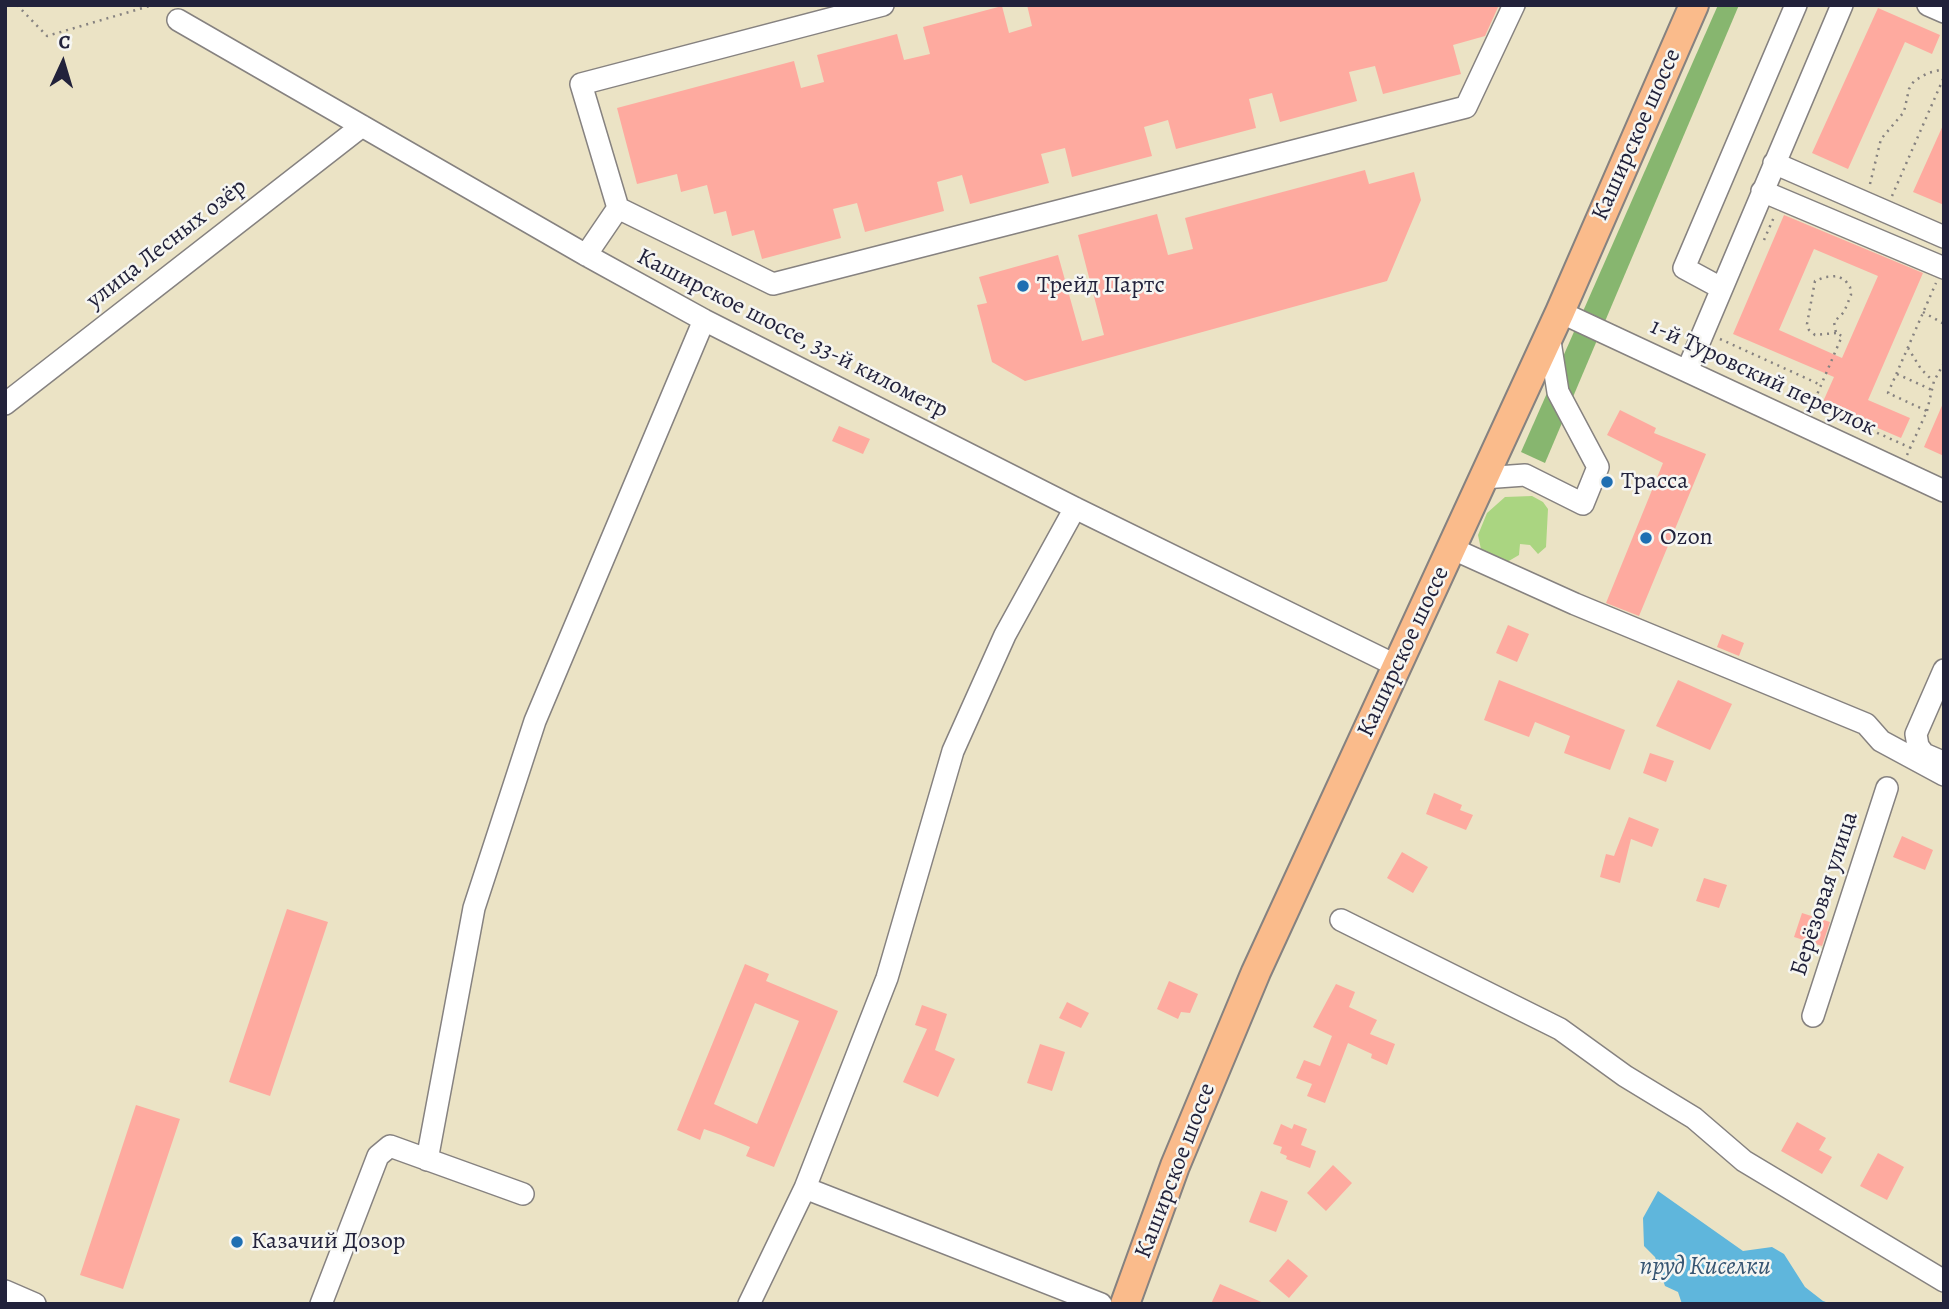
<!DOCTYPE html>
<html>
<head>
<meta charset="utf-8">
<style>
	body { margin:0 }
	#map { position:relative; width:1949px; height:1309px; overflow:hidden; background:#ebe3c5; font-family:Alegreya,serif }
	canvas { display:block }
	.frame { position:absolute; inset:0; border:7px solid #22223b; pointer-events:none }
	.north { position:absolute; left:28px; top:28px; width:70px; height:70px; -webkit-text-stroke:5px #f6f6f2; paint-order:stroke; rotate:4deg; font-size:19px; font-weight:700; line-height:28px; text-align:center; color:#22223b }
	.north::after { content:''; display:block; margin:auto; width:24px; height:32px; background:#22223b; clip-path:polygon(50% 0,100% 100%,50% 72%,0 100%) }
</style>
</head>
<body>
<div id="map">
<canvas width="1949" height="1309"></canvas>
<div class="frame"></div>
<div class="north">С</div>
</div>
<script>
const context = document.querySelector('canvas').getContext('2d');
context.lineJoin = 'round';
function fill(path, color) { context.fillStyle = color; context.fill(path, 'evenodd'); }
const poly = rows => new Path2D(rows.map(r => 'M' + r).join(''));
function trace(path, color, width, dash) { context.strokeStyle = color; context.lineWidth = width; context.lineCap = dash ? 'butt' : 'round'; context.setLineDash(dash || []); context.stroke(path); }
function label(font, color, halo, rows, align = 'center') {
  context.font = font + ' Alegreya,serif'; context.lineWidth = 5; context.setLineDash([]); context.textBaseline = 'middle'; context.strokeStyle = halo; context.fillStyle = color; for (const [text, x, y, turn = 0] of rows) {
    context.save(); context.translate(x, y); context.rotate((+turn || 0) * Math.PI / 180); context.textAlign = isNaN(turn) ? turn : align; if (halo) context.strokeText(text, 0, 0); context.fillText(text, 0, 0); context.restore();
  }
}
const green = poly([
	[1532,496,1543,502,1548,509,1546,547,1538,554,1530,545,1520,544,1519,555,1502,565,1483,559,1478,535,1487,513,1505,497]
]);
const forest = poly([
	[1718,5,1739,5,1545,463,1521,452]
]);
const water = poly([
	[1658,1191,1743,1251,1772,1247,1784,1254,1805,1287,1823,1301,1832,1304,1682,1304,1678,1292,1665,1286,1655,1257,1644,1246,1643,1218]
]);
const building = poly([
	[1027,5,1499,5,1485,36,1453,45,1461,74,1383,94,1375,66,1349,72,1357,101,1280,122,1272,93,1249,99,1256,128,1176,149,1168,120,1144,127,1152,156,1072,177,1065,148,1041,154,1049,183,970,204,962,175,937,182,944,211,865,232,857,203,833,209,841,238,762,259,754,230,732,236,726,211,714,214,707,185,681,192,677,174,637,184,617,108,794,61,801,88,824,82,817,55,897,34,904,60,930,54,923,27,1002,6,1009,33,1032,26],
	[1878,8,1940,35,1932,54,1905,42,1848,169,1812,153],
	[1944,123,1944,205,1913,192],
	[1365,170,1369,184,1414,172,1421,200,1387,281,1025,381,992,362,977,305,987,303,979,277,1058,255,1082,341,1104,335,1078,235,1157,214,1168,255,1193,249,1185,218],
	[1784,215,1923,273,1868,400,1910,418,1901,438,1822,404,1834,377,1733,334],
	[1814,249,1878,276,1842,358,1779,330],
	[1944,401,1944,456,1924,447],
	[1620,410,1656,428,1654,433,1706,454,1639,616,1606,603,1663,463,1607,435],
	[839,426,870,439,863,454,832,441],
	[1508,625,1529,634,1517,662,1496,653],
	[1722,634,1744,643,1739,656,1717,647],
	[1499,680,1625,730,1610,770,1564,753,1570,736,1535,722,1529,737,1484,720],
	[1678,680,1732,704,1710,750,1656,726],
	[1650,753,1674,761,1666,782,1643,773],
	[1434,793,1462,805,1460,810,1473,815,1466,830,1426,814],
	[1629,817,1659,829,1652,847,1631,839,1620,883,1600,877,1606,854,1614,856],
	[1902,836,1933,850,1925,870,1893,857],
	[1402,852,1428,867,1413,893,1387,878],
	[1704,878,1727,885,1719,908,1696,901],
	[287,909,328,922,270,1096,229,1082],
	[1802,913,1830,922,1822,946,1794,937],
	[745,964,769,974,766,981,838,1011,774,1167,746,1156,750,1147,721,1135,704,1129,700,1140,677,1130],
	[755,1003,799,1021,757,1124,714,1104],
	[1169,981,1198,994,1190,1013,1181,1012,1178,1019,1157,1009],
	[1336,984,1355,992,1349,1007,1377,1020,1370,1034,1395,1044,1387,1065,1371,1058,1372,1054,1348,1043,1325,1103,1307,1096,1312,1084,1296,1078,1304,1060,1320,1066,1332,1036,1313,1027],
	[1067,1002,1089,1013,1081,1028,1059,1018],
	[922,1005,947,1014,935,1050,955,1059,938,1097,903,1082,927,1029,915,1025],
	[1040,1044,1065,1052,1052,1091,1027,1083],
	[136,1105,180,1119,123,1289,80,1275],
	[1797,1122,1826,1138,1819,1150,1832,1157,1822,1174,1781,1151],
	[1281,1124,1292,1129,1294,1124,1307,1129,1301,1145,1316,1151,1310,1168,1286,1159,1287,1156,1280,1153,1282,1147,1273,1144],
	[1878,1153,1904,1167,1887,1200,1860,1186],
	[1333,1165,1352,1183,1326,1211,1307,1193],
	[1261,1191,1288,1201,1276,1232,1249,1222],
	[1288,1259,1308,1276,1289,1298,1269,1281],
	[1220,1284,1266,1304,1211,1304]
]);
const path = poly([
	[17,5,47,36,153,5],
	[1870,184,1881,139,1904,112,1909,89,1914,81,1928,73,1944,69],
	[1892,196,1944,77],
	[1764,240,1774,217],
	[1923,312,1944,324],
	[1836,333,1815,335,1809,330,1807,324,1815,281,1825,277,1837,276,1845,280,1850,287,1851,295,1844,312,1834,322,1836,333,1842,336,1813,404,1911,448],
	[1720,339,1821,385],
	[1908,348,1921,369,1933,381],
	[1897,374,1932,390],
	[1927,411,1934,381,1944,363],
	[1907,455,1927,411,1888,393,1936,283]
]);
const minor = poly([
	[883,5,581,84,618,208,773,284,1466,107,1514,5],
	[1928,5,1944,12],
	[178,20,586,255,704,320,1075,508,1397,666],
	[1774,163,1944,237],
	[1762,191,1944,268],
	[586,255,618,208],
	[1721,288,1684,268,1796,5],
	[1560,312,1944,491],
	[1687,371,1842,5],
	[5,404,362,126],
	[1483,478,1525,475,1583,504,1598,467,1558,392,1549,335],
	[1451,548,1575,604,1866,724,1881,741,1944,775],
	[1938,760,1924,754,1918,746,1916,734,1944,670],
	[1341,920,1560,1029,1625,1076,1694,1118,1744,1161,1944,1281],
	[1813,1016,1887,788],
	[427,1160,474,908,535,721,704,320],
	[805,1188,1101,1304],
	[5,1291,35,1304],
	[321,1304,378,1156,390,1146,523,1194],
	[749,1304,805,1188,887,978,953,751,1005,635,1075,508]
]);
const major = poly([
	[1125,1304,1175,1166,1256,972,1560,312,1694,5]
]);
const markers = [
	[1023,286,7,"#1f6fb2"],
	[1607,482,7,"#1f6fb2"],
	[1646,538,7,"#1f6fb2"],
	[237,1242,7,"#1f6fb2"]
];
const streetNames = [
	["Каширское шоссе",1637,135,-66],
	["улица Лесных озёр",167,244,-38],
	["Каширское шоссе, 33-й километр",792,334,27],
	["1-й Туровский переулок",1763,378,25],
	["Каширское шоссе",1404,652,-65],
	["Берёзовая улица",1825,894,-72],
	["Каширское шоссе",1176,1171,-69]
];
const poiNames = [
	["Трейд Партс",1037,286],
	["Трасса",1621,482],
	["Ozon",1660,538],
	["Казачий Дозор",251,1242]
];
const waterNames = [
	["пруд Киселки",1705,1268]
];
fill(green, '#aad581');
fill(forest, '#87b66f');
fill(water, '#5fb6dc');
fill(building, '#feaa9f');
trace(minor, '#868280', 24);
trace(major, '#868280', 32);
trace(path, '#868280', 2.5, [2, 5]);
trace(minor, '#fff', 21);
trace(major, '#fabb8b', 28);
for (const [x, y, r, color] of markers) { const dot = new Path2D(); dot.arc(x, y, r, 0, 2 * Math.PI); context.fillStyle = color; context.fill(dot); trace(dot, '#f6f6f2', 2.5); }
label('24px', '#22223b', '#f6f6f2', streetNames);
label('24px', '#22223b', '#f6f6f2', poiNames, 'left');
label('italic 26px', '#375673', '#f6f6f2', waterNames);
</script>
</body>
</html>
